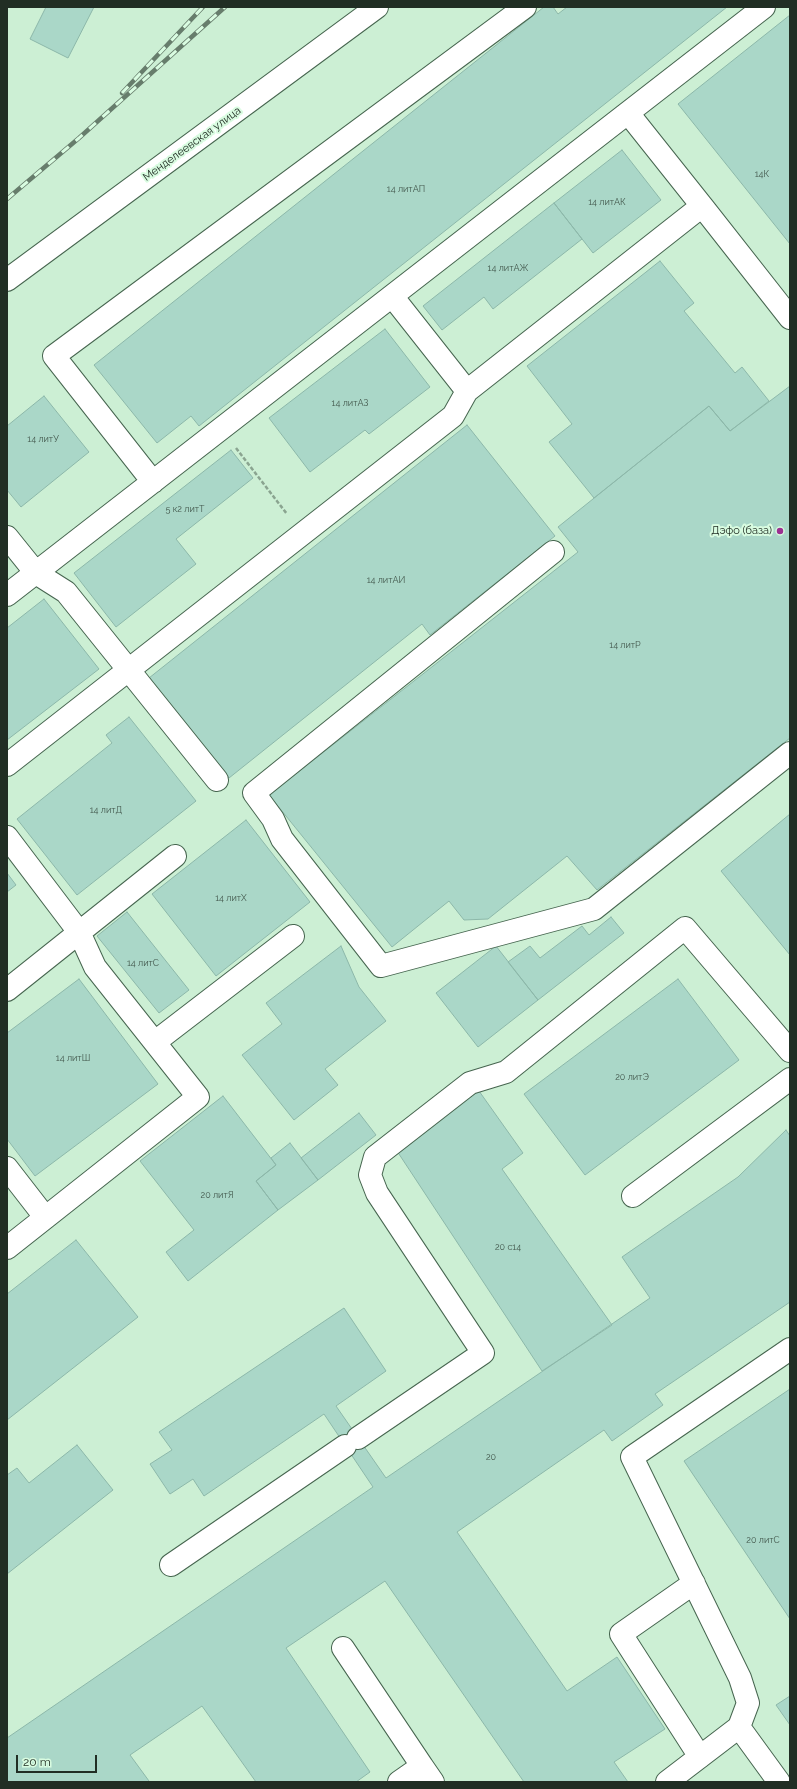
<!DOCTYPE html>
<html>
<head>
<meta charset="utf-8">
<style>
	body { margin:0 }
	#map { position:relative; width:797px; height:1789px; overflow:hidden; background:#ccefd4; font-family:Raleway,sans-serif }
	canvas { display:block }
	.frame { position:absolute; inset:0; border:8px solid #212e24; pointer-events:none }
	.scale { position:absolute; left:16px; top:1755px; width:81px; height:18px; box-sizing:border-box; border:2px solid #212e24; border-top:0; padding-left:5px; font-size:12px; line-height:14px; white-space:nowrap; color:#212e24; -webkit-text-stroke:3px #d9fce1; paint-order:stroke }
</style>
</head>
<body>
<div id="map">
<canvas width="797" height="1789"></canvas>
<div class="frame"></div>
<div class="scale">20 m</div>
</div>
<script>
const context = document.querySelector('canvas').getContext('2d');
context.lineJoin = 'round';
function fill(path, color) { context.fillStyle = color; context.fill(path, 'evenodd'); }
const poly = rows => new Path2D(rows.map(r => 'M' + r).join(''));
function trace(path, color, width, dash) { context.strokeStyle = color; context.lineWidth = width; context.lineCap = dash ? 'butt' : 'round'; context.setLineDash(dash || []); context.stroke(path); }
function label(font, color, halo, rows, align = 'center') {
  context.font = font + ' Raleway,sans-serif'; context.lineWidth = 4; context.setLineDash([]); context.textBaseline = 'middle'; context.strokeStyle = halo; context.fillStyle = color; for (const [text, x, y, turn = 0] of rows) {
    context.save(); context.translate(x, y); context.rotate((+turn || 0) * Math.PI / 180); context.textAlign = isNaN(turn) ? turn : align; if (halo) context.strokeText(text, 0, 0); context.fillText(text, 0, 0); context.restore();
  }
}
const building = poly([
	[46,7,94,7,68,58,30,39,46,7],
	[544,7,553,7,558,14,567,7,727,7,199,426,191,416,157,443,94,365,544,7],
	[790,15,790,244,678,104,790,15],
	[622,150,661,200,593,253,554,203,622,150],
	[554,203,582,239,493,309,484,297,442,330,423,306,554,203],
	[660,261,694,303,684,311,735,373,742,367,769,401,730,431,709,406,594,498,549,442,572,424,527,366,660,261],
	[385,329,430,387,369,434,365,430,310,472,269,418,385,329],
	[790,386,790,738,597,890,567,856,488,919,464,920,449,901,392,947,269,795,578,552,558,527,709,406,730,431,790,386],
	[44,396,89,452,21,507,7,490,7,426,44,396],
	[467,425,555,536,430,635,422,624,229,778,149,678,467,425],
	[231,450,253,478,176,539,196,564,116,627,74,573,231,450],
	[44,599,99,669,7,740,7,628,44,599],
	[129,717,196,801,77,895,17,819,112,743,106,735,129,717],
	[790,814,790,955,721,871,790,814],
	[246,820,310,902,216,976,152,894,246,820],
	[7,873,16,885,7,892,7,873],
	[127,912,189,990,159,1013,97,936,127,912],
	[611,917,624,933,538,1000,508,962,530,946,540,958,582,926,589,935,611,917],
	[341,946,359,987,386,1021,325,1069,338,1085,294,1120,242,1055,282,1024,266,1003,341,946],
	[496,946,538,1000,478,1047,436,993,496,946],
	[79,979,158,1084,35,1176,7,1139,7,1033,79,979],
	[678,979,739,1060,585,1175,524,1094,678,979],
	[479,1091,523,1153,502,1169,612,1325,542,1371,395,1148,479,1091],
	[223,1096,276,1165,256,1181,278,1210,188,1281,166,1252,194,1230,140,1161,223,1096],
	[359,1113,376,1135,318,1180,301,1158,359,1113],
	[786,1130,790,1136,790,1302,655,1394,663,1405,612,1441,604,1430,457,1532,567,1691,617,1657,665,1729,614,1762,628,1782,524,1782,385,1581,286,1648,370,1772,356,1782,256,1782,202,1706,130,1755,149,1781,148,1782,7,1782,7,1738,373,1487,324,1414,204,1496,193,1479,170,1494,150,1464,172,1450,159,1432,344,1308,386,1371,336,1406,386,1478,650,1298,622,1257,738,1177,786,1130],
	[290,1143,318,1180,278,1210,256,1181,276,1165,271,1158,290,1143],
	[76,1240,138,1317,7,1420,7,1294,76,1240],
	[790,1389,790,1619,684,1461,790,1389],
	[77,1445,113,1490,7,1574,7,1475,17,1468,29,1483,77,1445],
	[790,1696,790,1725,776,1705,790,1696]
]);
const path = poly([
	[236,448,287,514]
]);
const minor = poly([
	[702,206,790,318],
	[7,280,377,7],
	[392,296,467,391,702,206,628,113],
	[153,482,54,356,525,7],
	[7,537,36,573,66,592,217,780],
	[553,552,254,793,273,819,282,839,381,966,594,909,790,753],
	[7,595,764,7],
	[7,765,453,416,467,391],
	[7,837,79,932,95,967,198,1097,7,1248],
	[7,990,175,856],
	[155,1042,293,936],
	[7,1168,45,1217],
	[633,1196,790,1079],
	[358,1438,483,1353,377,1193,370,1175,375,1157,470,1083,506,1072,685,928,790,1051],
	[171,1565,345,1446],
	[694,1583,621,1634,700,1757],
	[343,1648,422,1766],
	[739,1727,748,1703,740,1678,632,1457,790,1349],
	[399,1782,422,1766,433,1782],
	[667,1782,739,1727,779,1782]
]);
const rail = poly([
	[122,93,203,7],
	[7,199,79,138,225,7]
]);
const markers = [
	[780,531,4,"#9c3091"]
];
const numberNames = [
	["14К",762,174],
	["14 литАП",406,189],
	["14 литАК",607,202],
	["14 литАЖ",508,268],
	["14 литАЗ",350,403],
	["14 литУ",43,439],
	["5 к2 литТ",185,509],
	["14 литАИ",386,580],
	["14 литР",625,645],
	["14 литД",106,810],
	["14 литХ",231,898],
	["14 литС",143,963],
	["14 литШ",73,1058],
	["20 литЭ",632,1077],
	["20 литЯ",217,1195],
	["20 с14",508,1247],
	["20",491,1457],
	["20 литС",763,1540]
];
const streetNames = [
	["Менделеевская улица",192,144,-36]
];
const poiNames = [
	["Дэфо (база)",772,531]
];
fill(building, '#aad7c8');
trace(building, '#8cb7a9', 1);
trace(minor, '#46654f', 24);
trace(path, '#8aa490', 2.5, [4, 2]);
trace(minor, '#fff', 22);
trace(rail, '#677d6c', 4.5);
trace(rail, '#d9fce1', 3, [9]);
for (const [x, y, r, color] of markers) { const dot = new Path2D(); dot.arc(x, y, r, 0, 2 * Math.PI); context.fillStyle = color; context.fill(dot); trace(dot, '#d9fce1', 1.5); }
label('9px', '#43584d', null, numberNames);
label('11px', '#212e24', '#d9fce1', streetNames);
label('11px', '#212e24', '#d9fce1', poiNames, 'right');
</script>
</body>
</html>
